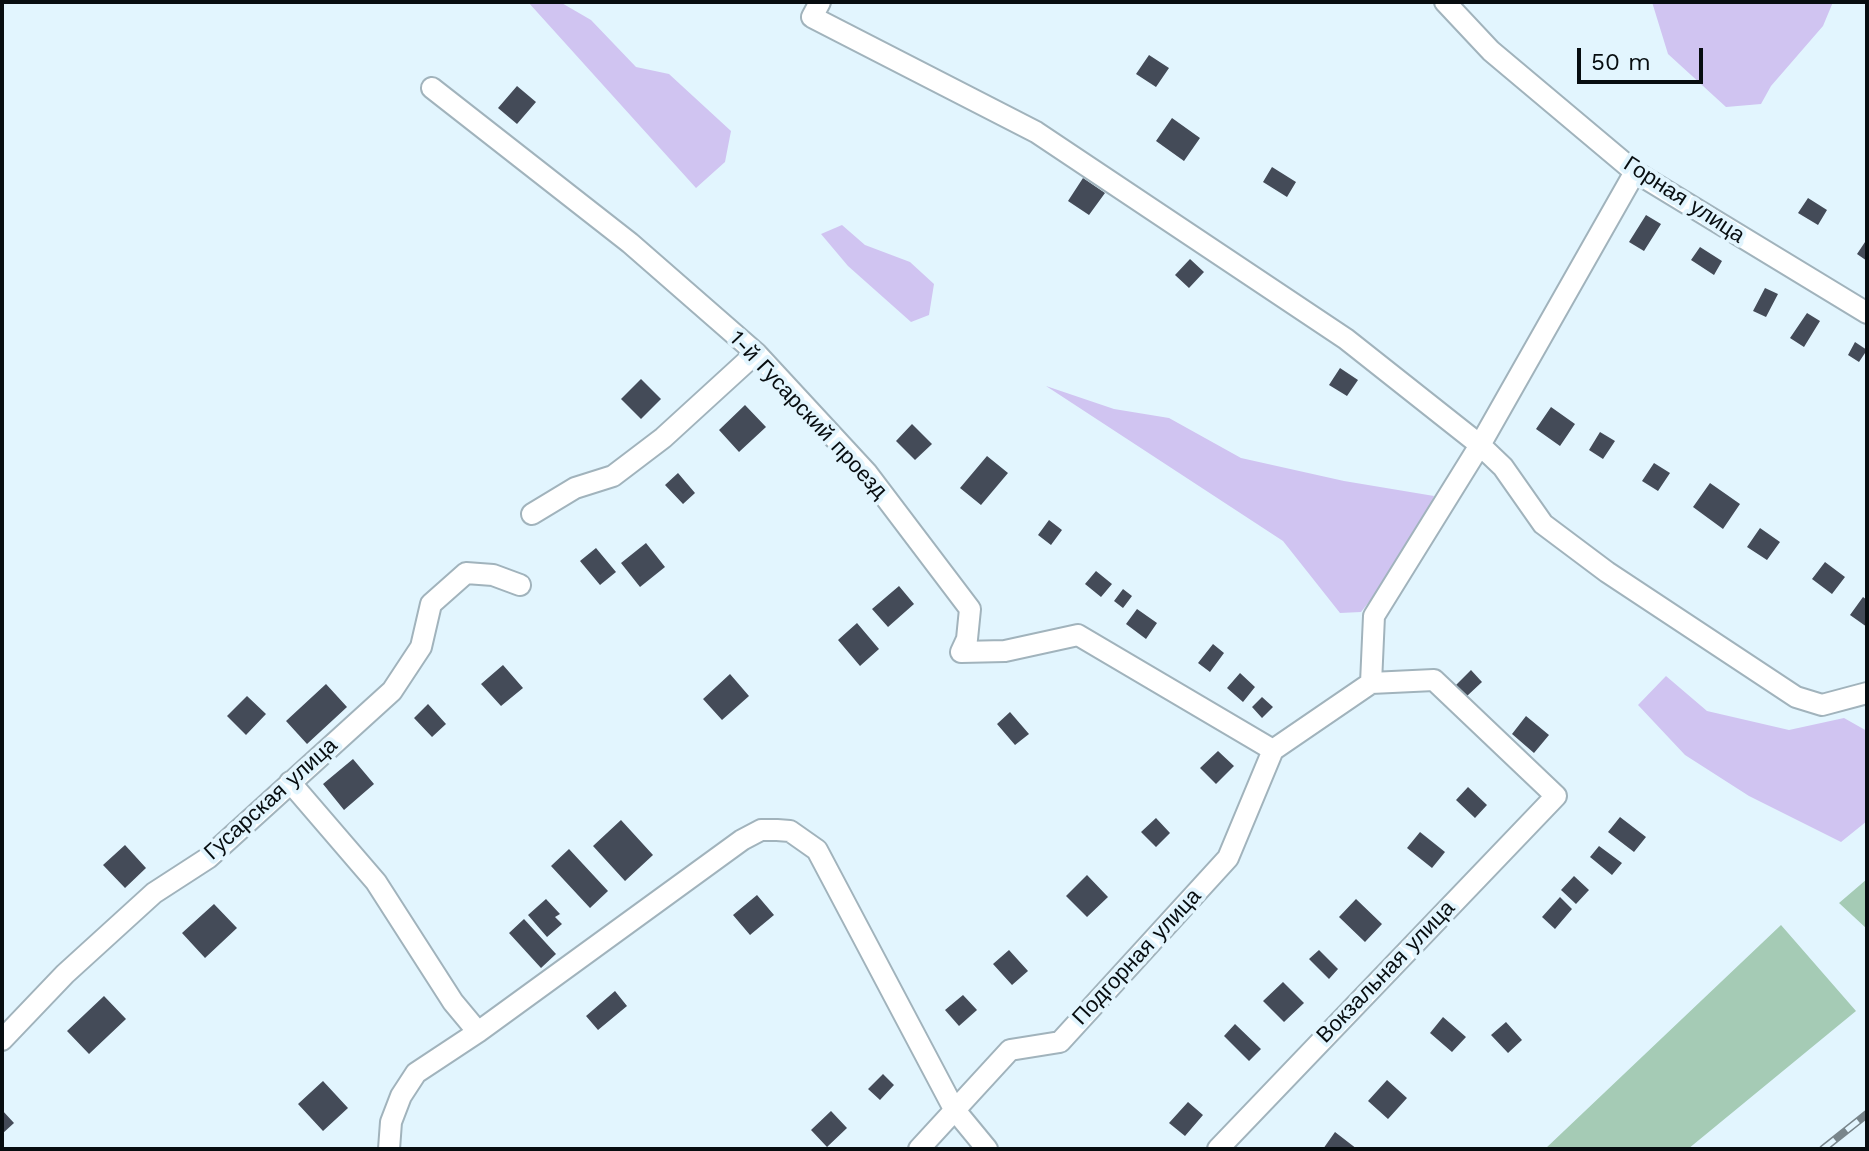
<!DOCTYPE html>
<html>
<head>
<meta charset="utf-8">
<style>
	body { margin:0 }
	#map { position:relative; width:1869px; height:1151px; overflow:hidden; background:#e2f5fe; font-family:"Work Sans",sans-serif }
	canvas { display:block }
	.frame { position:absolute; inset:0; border:4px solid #070d10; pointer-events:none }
	.scale { position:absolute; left:1577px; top:48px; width:126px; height:36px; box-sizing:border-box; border:4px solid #070d10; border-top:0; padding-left:10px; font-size:24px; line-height:28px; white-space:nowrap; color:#070d10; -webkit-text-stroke:6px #e2f5fe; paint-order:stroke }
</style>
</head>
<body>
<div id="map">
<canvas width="1869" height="1151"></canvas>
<div class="frame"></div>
<div class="scale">50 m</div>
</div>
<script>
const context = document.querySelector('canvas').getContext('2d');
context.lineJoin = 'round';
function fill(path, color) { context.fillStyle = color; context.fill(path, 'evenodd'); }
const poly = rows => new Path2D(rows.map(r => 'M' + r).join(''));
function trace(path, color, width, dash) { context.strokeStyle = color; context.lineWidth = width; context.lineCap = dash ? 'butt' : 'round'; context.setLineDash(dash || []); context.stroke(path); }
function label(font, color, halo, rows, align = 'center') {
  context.font = font + ' "Work Sans",sans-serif'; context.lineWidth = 8; context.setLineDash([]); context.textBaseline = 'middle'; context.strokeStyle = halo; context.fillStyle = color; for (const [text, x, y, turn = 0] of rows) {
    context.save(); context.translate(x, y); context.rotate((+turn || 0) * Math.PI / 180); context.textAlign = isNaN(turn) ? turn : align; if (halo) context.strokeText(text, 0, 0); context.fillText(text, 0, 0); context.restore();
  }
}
const green = poly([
	[1867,879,1867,929,1839,903],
	[1781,925,1856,1011,1688,1149,1545,1149]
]);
const water = poly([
	[528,2,560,2,591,20,636,67,669,74,731,131,725,162,696,188],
	[1652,2,1833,2,1823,26,1771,86,1761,104,1726,107,1668,54],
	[842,225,865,245,910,262,934,284,929,315,911,322,848,266,821,234],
	[1046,386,1114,409,1169,418,1241,458,1344,481,1434,496,1416,543,1361,612,1340,613,1283,541],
	[1666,676,1707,711,1789,730,1844,718,1867,731,1867,821,1841,842,1749,796,1685,755,1638,705]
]);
const building = poly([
	[1149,55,1169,68,1156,87,1136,74],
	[517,86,536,102,517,124,498,108],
	[1172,118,1200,138,1184,161,1156,141],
	[1272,167,1296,182,1287,197,1263,182],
	[1083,178,1105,193,1089,215,1068,201],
	[1808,198,1827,210,1818,225,1798,213],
	[1646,215,1661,224,1644,251,1629,242],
	[1867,239,1867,261,1857,254],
	[1700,247,1722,261,1714,275,1691,260],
	[1190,259,1204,272,1189,288,1175,275],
	[1765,288,1778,294,1766,317,1753,311],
	[1807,313,1820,321,1804,347,1790,338],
	[1855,342,1867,350,1859,362,1848,355],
	[1340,368,1358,380,1347,396,1329,385],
	[641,379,661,399,641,419,621,399],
	[745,405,766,427,739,452,719,430],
	[1551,407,1575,424,1560,446,1536,429],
	[912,424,932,444,915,460,896,441],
	[1600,432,1615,441,1603,459,1589,450],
	[987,456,1008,473,981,505,960,488],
	[1654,463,1670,473,1658,491,1642,481],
	[678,473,695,493,683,504,665,485],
	[1710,483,1740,504,1723,529,1693,507],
	[1049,520,1062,530,1051,545,1038,535],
	[1760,528,1780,542,1767,560,1747,547],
	[646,543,665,567,640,587,621,563],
	[596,548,616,572,600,585,580,561],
	[1825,562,1845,577,1832,594,1812,579],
	[1096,571,1112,584,1101,597,1085,584],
	[899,586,914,604,888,627,872,609],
	[1123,589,1132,596,1123,608,1114,601],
	[1863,597,1867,600,1867,627,1850,615],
	[1137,609,1157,623,1146,639,1126,624],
	[857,623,879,649,860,666,838,640],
	[1213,644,1224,653,1210,672,1198,663],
	[503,665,523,688,501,706,481,684],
	[1471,670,1482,682,1467,696,1456,685],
	[1240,673,1255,687,1243,702,1227,688],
	[730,674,749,696,722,720,703,699],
	[326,684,347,707,307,744,286,721],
	[247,696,266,714,246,735,227,716],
	[1262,697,1273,707,1262,718,1252,707],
	[428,704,446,724,432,737,414,718],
	[1010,712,1029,734,1015,745,997,724],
	[1526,716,1549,735,1534,753,1512,734],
	[1218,751,1234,766,1216,784,1200,768],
	[353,759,374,784,344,810,323,784],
	[1468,787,1487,805,1475,818,1456,800],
	[1620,817,1646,837,1634,852,1608,832],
	[1156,818,1170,833,1156,847,1141,832],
	[621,820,653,855,625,881,593,846],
	[1420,832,1445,852,1432,868,1407,848],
	[125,845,146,868,125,888,103,865],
	[1599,846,1622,863,1612,875,1590,857],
	[569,849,608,891,590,908,551,866],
	[1087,875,1108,897,1087,917,1066,896],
	[1574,876,1589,890,1576,904,1561,890],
	[757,895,774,915,750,935,733,915],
	[1560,897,1572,909,1555,929,1542,917],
	[546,899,560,914,555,917,562,924,547,937,528,915],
	[1356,899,1382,924,1365,942,1339,917],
	[214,904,237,928,205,958,182,933],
	[524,919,556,954,541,968,509,933],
	[1009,950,1028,971,1012,985,993,964],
	[1319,950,1338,969,1329,979,1309,959],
	[1283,982,1304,1003,1284,1022,1263,1001],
	[615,991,627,1006,598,1030,586,1016],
	[963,995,977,1010,959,1026,945,1010],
	[104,996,126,1019,89,1054,67,1031],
	[1443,1017,1466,1037,1452,1052,1430,1033],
	[1506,1022,1522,1040,1508,1053,1491,1035],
	[1235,1024,1261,1049,1249,1061,1224,1036],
	[883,1074,894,1085,880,1100,868,1089],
	[1387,1080,1407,1098,1388,1119,1368,1101],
	[323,1081,348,1108,323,1131,298,1104],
	[1188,1102,1203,1115,1185,1136,1169,1123],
	[2,1110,14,1123,2,1134],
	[831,1111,847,1128,827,1147,811,1130],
	[1335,1132,1357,1149,1323,1149]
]);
const minor = poly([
	[820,2,812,17,1036,132,1346,339,1480,445,1503,467,1543,524,1607,572,1796,697,1822,705,1867,693],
	[1445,2,1491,51,1635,172,1867,313],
	[432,88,630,243,756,353,867,473,970,609,967,639,961,652,1005,651,1078,635,1273,750],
	[532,514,575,488,613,476,663,438,756,353],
	[1371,683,1374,616,1480,445,1635,172],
	[290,782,376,882,453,1002,478,1032],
	[2,1040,65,974,154,893,208,858,392,691,421,647,431,604,466,573,493,575,520,585],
	[389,1149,391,1122,401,1096,416,1073,478,1032,742,840,761,830,777,830,790,831,817,850,954,1109,987,1149],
	[919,1149,1010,1050,1060,1042,1228,858,1273,750],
	[1218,1149,1556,796,1434,680,1371,683,1273,750]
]);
const rail = poly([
	[1823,1149,1867,1114]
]);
const streetNames = [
	["Горная улица",1684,200,33],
	["1-й Гусарский проезд",808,415,47],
	["Гусарская улица",271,799,-42],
	["Подгорная улица",1137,957,-47],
	["Вокзальная улица",1386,972,-46]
];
fill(green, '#a5cbb5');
fill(water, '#d0c4f1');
fill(building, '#444b58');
trace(minor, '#a1b3bc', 24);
trace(minor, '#fff', 20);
trace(rail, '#78858b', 8);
trace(rail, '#e2f5fe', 5, [15]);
label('22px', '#070d10', '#e2f5fe', streetNames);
</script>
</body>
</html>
